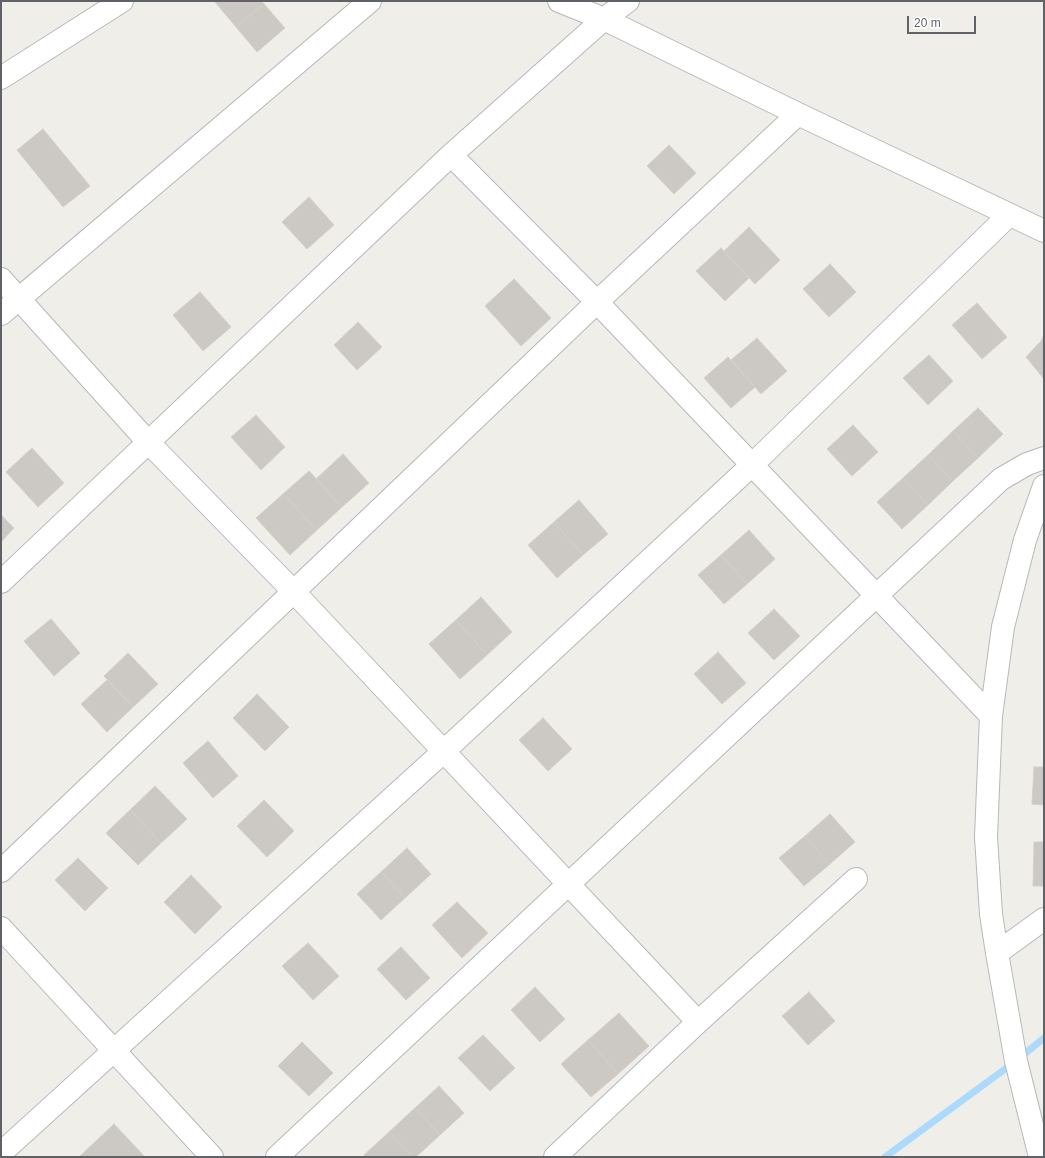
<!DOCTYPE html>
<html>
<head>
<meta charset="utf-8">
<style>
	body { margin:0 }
	#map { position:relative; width:1045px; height:1158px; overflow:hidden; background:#f0eee8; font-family:Arial,sans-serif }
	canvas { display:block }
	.frame { position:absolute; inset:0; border:2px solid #5f6367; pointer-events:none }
	.scale { position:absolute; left:907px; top:16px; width:69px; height:18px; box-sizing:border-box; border:2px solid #5f6367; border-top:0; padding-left:5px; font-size:12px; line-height:14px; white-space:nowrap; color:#5f6367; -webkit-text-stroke:3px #fff; paint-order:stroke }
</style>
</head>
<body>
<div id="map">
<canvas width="1045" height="1158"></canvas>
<div class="frame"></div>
<div class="scale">20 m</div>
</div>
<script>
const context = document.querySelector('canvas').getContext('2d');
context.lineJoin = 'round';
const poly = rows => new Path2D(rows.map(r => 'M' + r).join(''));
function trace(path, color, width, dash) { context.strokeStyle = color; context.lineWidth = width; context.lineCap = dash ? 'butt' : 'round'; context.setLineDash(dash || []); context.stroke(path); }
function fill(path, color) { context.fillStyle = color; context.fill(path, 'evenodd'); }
const stream = poly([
	[885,1157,1016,1061,1044,1038]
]);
const building = poly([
	[216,1,261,1,264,4,236,27,215,2,216,1],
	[264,4,285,28,257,52,236,27,264,4],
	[43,129,90,186,63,207,17,150,43,129],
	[669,145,696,173,674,194,647,166,669,145],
	[309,197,334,225,307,249,282,222,309,197],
	[749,227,780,260,755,284,724,251,749,227],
	[721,248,749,278,725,301,696,271,721,248],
	[830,264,856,292,829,317,803,289,830,264],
	[514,279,551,318,521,346,485,306,514,279],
	[200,292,231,327,203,351,173,315,200,292],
	[977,303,1007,337,982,359,952,325,977,303],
	[358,322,382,347,357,370,334,345,358,322],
	[1044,335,1044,379,1026,357,1041,341,1044,335],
	[757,338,787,371,761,394,731,360,757,338],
	[929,355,953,381,928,405,903,378,929,355],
	[728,357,755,387,731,408,704,378,728,357],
	[978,408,1003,434,978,458,953,431,978,408],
	[256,415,285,447,261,470,231,437,256,415],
	[853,425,878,452,852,476,827,449,853,425],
	[953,431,978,458,953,481,928,455,953,431],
	[32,448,64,483,38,507,6,472,32,448],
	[343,454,369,483,342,507,316,479,343,454],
	[928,455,953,481,928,505,903,478,928,455],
	[309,471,342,507,317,530,283,494,309,471],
	[903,478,928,505,902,529,877,502,903,478],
	[283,494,317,530,290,555,256,518,283,494],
	[579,500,608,534,583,555,554,522,579,500],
	[1,515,14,528,1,542,1,515],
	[554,522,583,555,557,578,528,545,554,522],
	[749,530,775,559,747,584,721,555,749,530],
	[721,555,747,584,724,604,698,575,721,555],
	[481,597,512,632,487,655,456,620,481,597],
	[774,609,800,636,774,660,748,633,774,609],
	[51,619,80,653,54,676,24,641,51,619],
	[456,620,487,655,460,679,429,644,456,620],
	[718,652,746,683,722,704,694,674,718,652],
	[128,653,158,684,133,707,104,676,128,653],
	[107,680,133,707,107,732,81,704,107,680],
	[257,694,289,727,265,751,233,718,257,694],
	[543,718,572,749,548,771,519,740,543,718],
	[208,741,238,776,213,798,183,763,208,741],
	[1034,767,1044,767,1044,805,1032,804,1034,767],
	[155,786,187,819,161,843,130,810,155,786],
	[264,800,294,831,267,857,237,826,264,800],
	[130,810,161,843,138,865,106,833,130,810],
	[830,814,855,842,830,864,805,836,830,814],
	[805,836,830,864,804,886,779,858,805,836],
	[1034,842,1044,842,1044,886,1033,886,1034,842],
	[407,848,431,874,405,898,381,872,407,848],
	[78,858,108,888,85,911,55,880,78,858],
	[381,872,405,898,381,920,357,894,381,872],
	[191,875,222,907,195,934,164,902,191,875],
	[457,902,488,933,462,958,432,925,457,902],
	[308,943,339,976,313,1000,282,966,308,943],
	[401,947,430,978,406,1000,377,969,401,947],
	[535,987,565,1019,540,1042,511,1010,535,987],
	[809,992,835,1021,808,1045,782,1016,809,992],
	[619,1013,649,1046,618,1074,588,1040,619,1013],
	[483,1035,515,1068,490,1091,458,1058,483,1035],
	[588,1040,618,1074,591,1097,561,1064,588,1040],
	[302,1042,333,1073,309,1096,278,1066,302,1042],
	[439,1086,464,1113,440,1135,415,1108,439,1086],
	[415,1108,440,1135,416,1157,413,1157,389,1132,415,1108],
	[114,1124,144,1156,81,1157,80,1156,114,1124],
	[389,1132,413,1157,366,1157,364,1155,389,1132]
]);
const minor = poly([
	[559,1,604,19,798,114,1044,231],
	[1,78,122,1],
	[451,155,597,302,991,716],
	[1,279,149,443,294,592,698,1022],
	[1,314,370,1],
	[1,582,451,155,604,19,628,1],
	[1,871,597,302,798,114],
	[1,928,212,1157],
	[997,953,1044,919],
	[1,1153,443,752,753,464,1009,215],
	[277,1157,1001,479,1027,464,1044,458],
	[555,1157,698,1022,856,879],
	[1040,1157,1016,1061,997,953,991,914,986,837,991,716,1003,627,1025,540,1044,486]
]);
trace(stream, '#acdafc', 7);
fill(building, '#ccc9c4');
trace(building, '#d5d0c6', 1);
trace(minor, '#b5b8bb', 24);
trace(minor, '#fff', 22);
</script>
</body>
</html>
